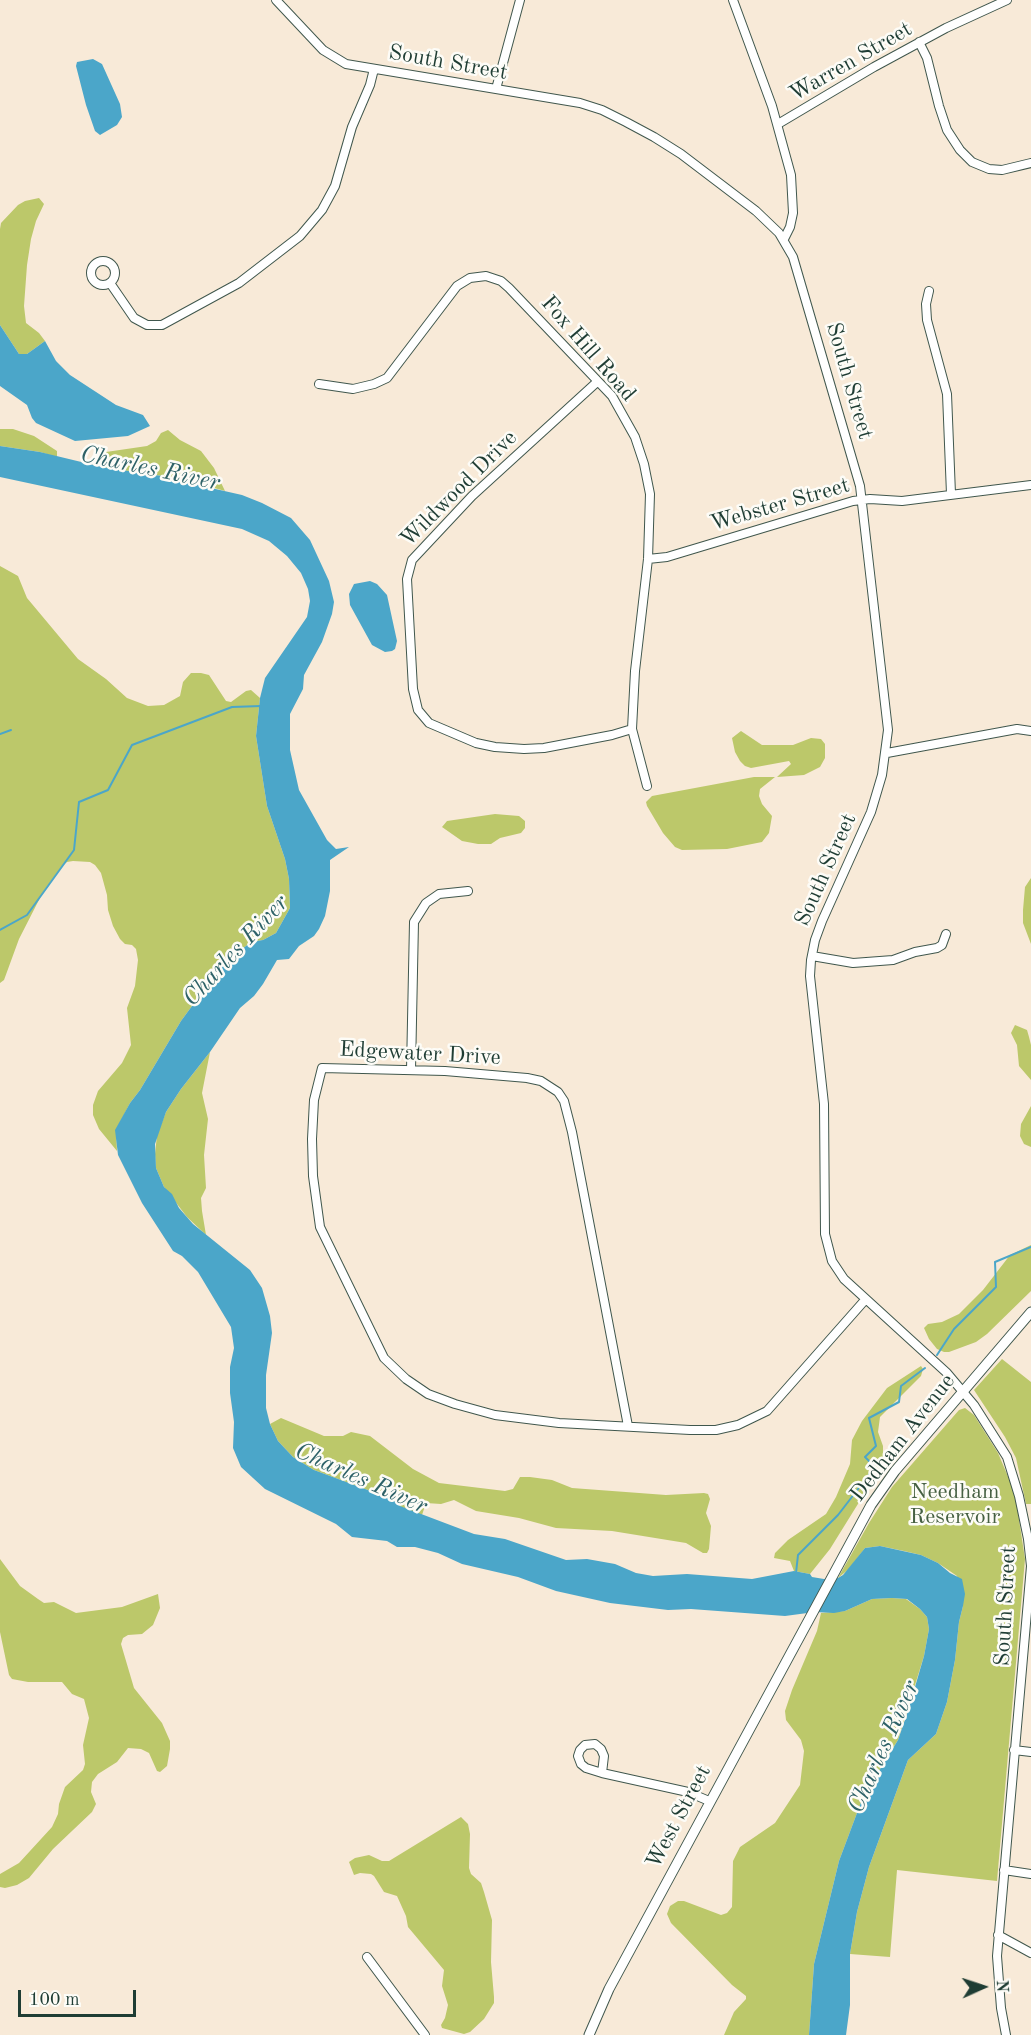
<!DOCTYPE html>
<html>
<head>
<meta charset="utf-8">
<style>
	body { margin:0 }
	#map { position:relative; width:1031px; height:2035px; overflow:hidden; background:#f8ead8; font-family:"Old Standard TT",serif }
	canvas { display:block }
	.north { position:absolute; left:953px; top:1957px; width:60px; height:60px; -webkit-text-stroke:4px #fdfcf7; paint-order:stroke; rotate:87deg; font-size:16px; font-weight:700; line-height:24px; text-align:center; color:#1f3d34 }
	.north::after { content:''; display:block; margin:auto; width:21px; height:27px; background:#1f3d34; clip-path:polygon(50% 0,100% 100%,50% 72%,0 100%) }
	.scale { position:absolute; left:18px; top:1990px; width:118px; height:27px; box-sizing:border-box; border:3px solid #1f3d34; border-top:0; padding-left:8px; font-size:18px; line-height:21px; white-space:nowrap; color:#1f3d34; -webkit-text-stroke:4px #fdfcf7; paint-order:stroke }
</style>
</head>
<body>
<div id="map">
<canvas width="1031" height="2035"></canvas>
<div class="north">N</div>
<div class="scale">100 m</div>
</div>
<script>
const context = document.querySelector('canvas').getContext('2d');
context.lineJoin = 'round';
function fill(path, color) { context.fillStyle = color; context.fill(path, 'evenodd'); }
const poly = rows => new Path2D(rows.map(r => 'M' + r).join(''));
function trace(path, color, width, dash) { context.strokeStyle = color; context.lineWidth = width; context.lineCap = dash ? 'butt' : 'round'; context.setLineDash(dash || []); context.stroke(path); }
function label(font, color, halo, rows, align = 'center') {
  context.font = font + ' "Old Standard TT",serif'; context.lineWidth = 5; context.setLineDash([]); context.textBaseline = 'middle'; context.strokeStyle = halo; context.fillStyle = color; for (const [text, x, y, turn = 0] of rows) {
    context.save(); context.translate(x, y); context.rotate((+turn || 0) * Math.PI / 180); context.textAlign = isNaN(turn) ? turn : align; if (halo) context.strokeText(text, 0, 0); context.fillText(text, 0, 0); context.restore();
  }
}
const green = poly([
	[39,198,44,204,36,221,31,239,27,265,24,306,26,323,39,333,45,341,27,354,23,355,19,354,0,325,0,229,1,223,18,205,25,201],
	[0,429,13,429,34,436,57,451,57,457,40,452,0,446],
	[168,430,180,440,201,451,214,468,225,491,182,479,102,467,103,456,106,452,147,446,156,441,161,433],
	[0,566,18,576,27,598,78,659,106,679,127,698,148,706,164,705,180,696,183,682,191,673,201,673,209,675,226,701,231,702,246,691,251,690,260,698,256,736,267,806,285,859,289,879,290,908,276,933,263,940,251,942,222,965,181,1021,140,1090,130,1103,116,1130,117,1151,99,1129,93,1115,93,1105,98,1091,122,1063,131,1045,127,1008,135,986,138,960,136,949,132,945,125,944,120,939,113,926,108,910,107,895,101,873,95,865,90,862,73,861,67,862,62,866,43,892,19,939,4,980,0,983],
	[741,731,762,745,793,745,811,738,821,739,825,744,825,758,820,767,804,775,777,777,791,764,789,761,751,768,745,766,740,761,735,752,732,738],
	[754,777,775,777,760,789,759,796,762,804,772,816,769,833,762,842,727,849,682,850,675,847,663,833,647,806,646,802,652,796],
	[495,814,519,816,525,821,525,828,521,833,500,838,491,844,478,844,462,841,442,827,447,821],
	[1031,878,1031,944,1023,923,1023,910,1025,887],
	[1015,1025,1027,1030,1029,1037,1031,1045,1031,1080,1019,1066,1017,1045,1011,1033],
	[210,1052,202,1093,208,1119,204,1155,206,1188,201,1198,202,1211,206,1235,187,1217,164,1187,156,1168,155,1154,157,1135,166,1112,181,1089],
	[1031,1106,1031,1147,1024,1144,1020,1136,1021,1124],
	[1031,1245,1031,1291,987,1334,976,1342,949,1352,944,1352,937,1349,929,1339,924,1328,928,1324,942,1322,959,1314,983,1290,1010,1255],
	[1002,1359,1031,1382,1031,1504,1026,1504,1016,1458,1005,1437,974,1390],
	[921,1366,923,1369,921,1376,880,1417,878,1432,883,1446,883,1457,879,1470,830,1549,810,1574,794,1571,790,1561,774,1558,775,1553,788,1540,826,1514,836,1497,850,1464,852,1440,862,1421,887,1388],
	[965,1408,974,1415,998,1453,1015,1493,1025,1559,997,1881,897,1870,890,1957,850,1954,857,1912,869,1867,908,1760,936,1734,947,1702,955,1660,959,1622,963,1606,957,1576,938,1563,921,1555,904,1551,880,1546,865,1548,849,1569,838,1578,869,1523,892,1487,959,1410],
	[281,1418,324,1436,343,1436,351,1432,370,1436,413,1469,439,1483,505,1491,513,1489,520,1477,530,1477,552,1480,572,1488,666,1495,704,1493,708,1494,710,1499,706,1513,711,1526,709,1549,707,1553,703,1553,686,1543,612,1531,556,1528,519,1518,476,1511,454,1500,441,1504,426,1503,422,1515,399,1506,392,1499,314,1470,293,1457,278,1441,270,1424],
	[0,1559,20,1586,38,1599,44,1603,54,1602,76,1613,122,1607,158,1594,160,1608,153,1625,142,1634,128,1635,123,1638,121,1644,134,1688,162,1723,170,1741,170,1749,167,1766,160,1772,157,1771,149,1753,141,1749,128,1748,117,1762,98,1774,92,1782,91,1792,96,1804,92,1812,53,1849,29,1878,17,1885,5,1888,0,1887,0,1874,19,1863,52,1827,58,1814,59,1804,65,1787,83,1770,85,1764,83,1745,89,1718,84,1699,72,1694,62,1682,28,1682,12,1679,9,1675,0,1632],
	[892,1598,906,1599,920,1609,927,1617,929,1629,924,1656,898,1740,863,1797,839,1861,814,1964,809,2035,724,2035,734,2012,746,1999,746,1996,732,1985,671,1923,667,1914,670,1906,678,1901,684,1901,721,1915,727,1913,732,1907,733,1861,740,1847,775,1823,800,1785,804,1751,801,1740,786,1720,785,1711,792,1690,817,1631,821,1613,845,1611,872,1599],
	[461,1817,468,1824,470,1834,469,1868,471,1874,481,1883,484,1892,492,1920,491,1962,494,1997,494,2003,484,2019,470,2032,464,2034,442,2028,441,2025,445,2018,448,2005,442,1986,444,1970,408,1927,406,1916,397,1896,384,1892,374,1876,371,1874,360,1873,354,1875,349,1862,355,1858,369,1855,382,1861,389,1861]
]);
const water = poly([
	[93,59,102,64,120,104,122,117,117,125,100,135,95,131,86,105,76,66,77,62],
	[0,325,19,354,27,354,45,341,56,361,70,375,116,405,143,415,150,426,128,436,75,441,36,423,32,418,27,405,0,386],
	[0,446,40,452,102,467,182,479,211,488,242,495,262,503,291,518,310,540,329,581,334,602,332,614,322,642,304,675,303,689,290,714,290,750,299,790,327,840,336,849,349,847,330,860,330,891,325,916,319,929,314,936,299,946,289,959,277,960,263,984,254,996,240,1008,210,1052,181,1089,166,1112,155,1144,156,1168,164,1187,172,1194,179,1208,193,1224,250,1270,262,1288,270,1316,272,1333,266,1375,266,1408,270,1424,278,1441,293,1457,314,1470,392,1499,400,1506,474,1534,505,1539,566,1560,587,1559,615,1564,636,1573,653,1576,687,1574,752,1579,794,1571,810,1574,812,1577,824,1579,838,1578,843,1575,865,1548,880,1546,921,1555,938,1563,950,1573,962,1579,965,1594,963,1606,959,1622,955,1660,947,1702,936,1734,908,1760,869,1867,857,1912,850,1954,850,2005,846,2035,809,2035,814,1964,839,1861,863,1797,898,1740,908,1711,924,1656,929,1629,927,1617,920,1609,907,1599,892,1598,872,1599,845,1611,834,1613,815,1612,785,1616,691,1609,668,1610,610,1603,556,1591,518,1577,462,1564,438,1553,415,1547,397,1547,387,1541,352,1537,336,1524,265,1489,241,1467,233,1448,234,1422,230,1393,230,1367,234,1348,231,1327,198,1272,182,1256,173,1251,142,1203,118,1155,115,1130,130,1103,140,1090,181,1021,222,965,251,942,263,940,276,933,290,908,289,879,285,859,267,806,256,736,260,698,265,678,307,617,310,601,308,589,301,573,287,556,269,541,242,529,0,477],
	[370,581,377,584,387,595,397,641,395,649,392,651,385,652,372,645,350,605,349,594,354,584]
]);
const stream = poly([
	[0,734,11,730],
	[0,930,27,915,74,850,79,802,108,790,132,745,232,707,261,706],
	[937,1355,954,1329,996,1287,995,1262,1031,1247],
	[796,1573,798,1555,838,1515,875,1467,865,1457,876,1446,869,1418,899,1402,901,1386,925,1368]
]);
const minor = poly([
	[276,0,323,50,346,64,580,103,602,110,626,122,654,137,681,154,756,211,779,233,793,257,860,486,888,730,882,775,871,812,822,921,815,940,811,960,810,976,824,1104,825,1234,832,1261,844,1279,947,1373,974,1405,1007,1457,1019,1496,1028,1539,1031,1566,997,1956,1001,2008,1006,2035],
	[733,0,772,106,791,175,793,213,790,227,784,239],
	[919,42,927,58,939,106,947,130,960,150,972,162,989,169,1002,170,1031,163],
	[496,89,520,0],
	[778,124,874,67,946,28,1007,0],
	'91 273a12 12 0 1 1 24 0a12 12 0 1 1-24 0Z',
	[110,283,134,318,147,325,162,325,239,283,300,236,322,210,335,186,352,127,370,85,374,69],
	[929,291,926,304,927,320,947,394,951,494],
	[597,382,472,496,412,560,407,579,413,689,418,710,429,723,476,743,495,747,524,749,544,748,612,735,632,729],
	[319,384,353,389,374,384,387,378,457,286,470,278,486,276,501,281,509,288,612,396,635,437,644,464,650,494,648,559,635,671,632,729,647,786],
	[648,559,667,557,853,501,870,499,902,501,1031,485],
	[887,753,1017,729,1031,731],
	[812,956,853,963,893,960,915,952,937,948,942,945,946,934],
	[411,1070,414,922,426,903,439,894,468,891],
	[628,1426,572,1132,564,1101,558,1092,541,1081,527,1078,445,1071,322,1068,314,1100,312,1139,313,1176,320,1227,384,1358,406,1379,428,1394,455,1404,495,1415,559,1423,690,1430,716,1430,738,1425,767,1411,865,1300],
	[1014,1750,1031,1752],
	[602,1773,604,1756,601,1749,595,1744,585,1745,580,1750,578,1756,581,1764,586,1768,602,1773,688,1792,709,1801],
	[1004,1870,1031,1874],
	[998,1935,1031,1953],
	[367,1957,425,2035]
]);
const major = poly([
	[589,2035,609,1989,871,1505,895,1471,1031,1312]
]);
const streetNames = [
	["Warren Street",851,62,-30],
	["South Street",448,63,10],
	["Fox Hill Road",588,349,49],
	["South Street",849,381,74],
	["Wildwood Drive",459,489,-45],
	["Webster Street",780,505,-16],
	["South Street",826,870,-66],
	["Edgewater Drive",420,1054,3],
	["Dedham Avenue",903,1438,-52],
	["South Street",1006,1606,-87],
	["West Street",679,1817,-62]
];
const parkNames = [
	["Needham",955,1492],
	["Reservoir",955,1517]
];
const waterNames = [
	["Charles River",150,469,12],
	["Charles River",236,951,-47],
	["Charles River",361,1479,24],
	["Charles River",884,1747,-66]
];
fill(green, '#bcc86a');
fill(water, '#4ba6c9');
trace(stream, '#4ba6c9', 2);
trace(minor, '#40574d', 10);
trace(major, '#40574d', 11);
trace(minor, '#fff', 8);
trace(major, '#fff', 9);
label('22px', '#1f3d34', '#fdfcf7', streetNames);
label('22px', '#466042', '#fdfcf7', parkNames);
label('italic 24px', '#2e6268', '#fdfcf7', waterNames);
</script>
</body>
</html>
